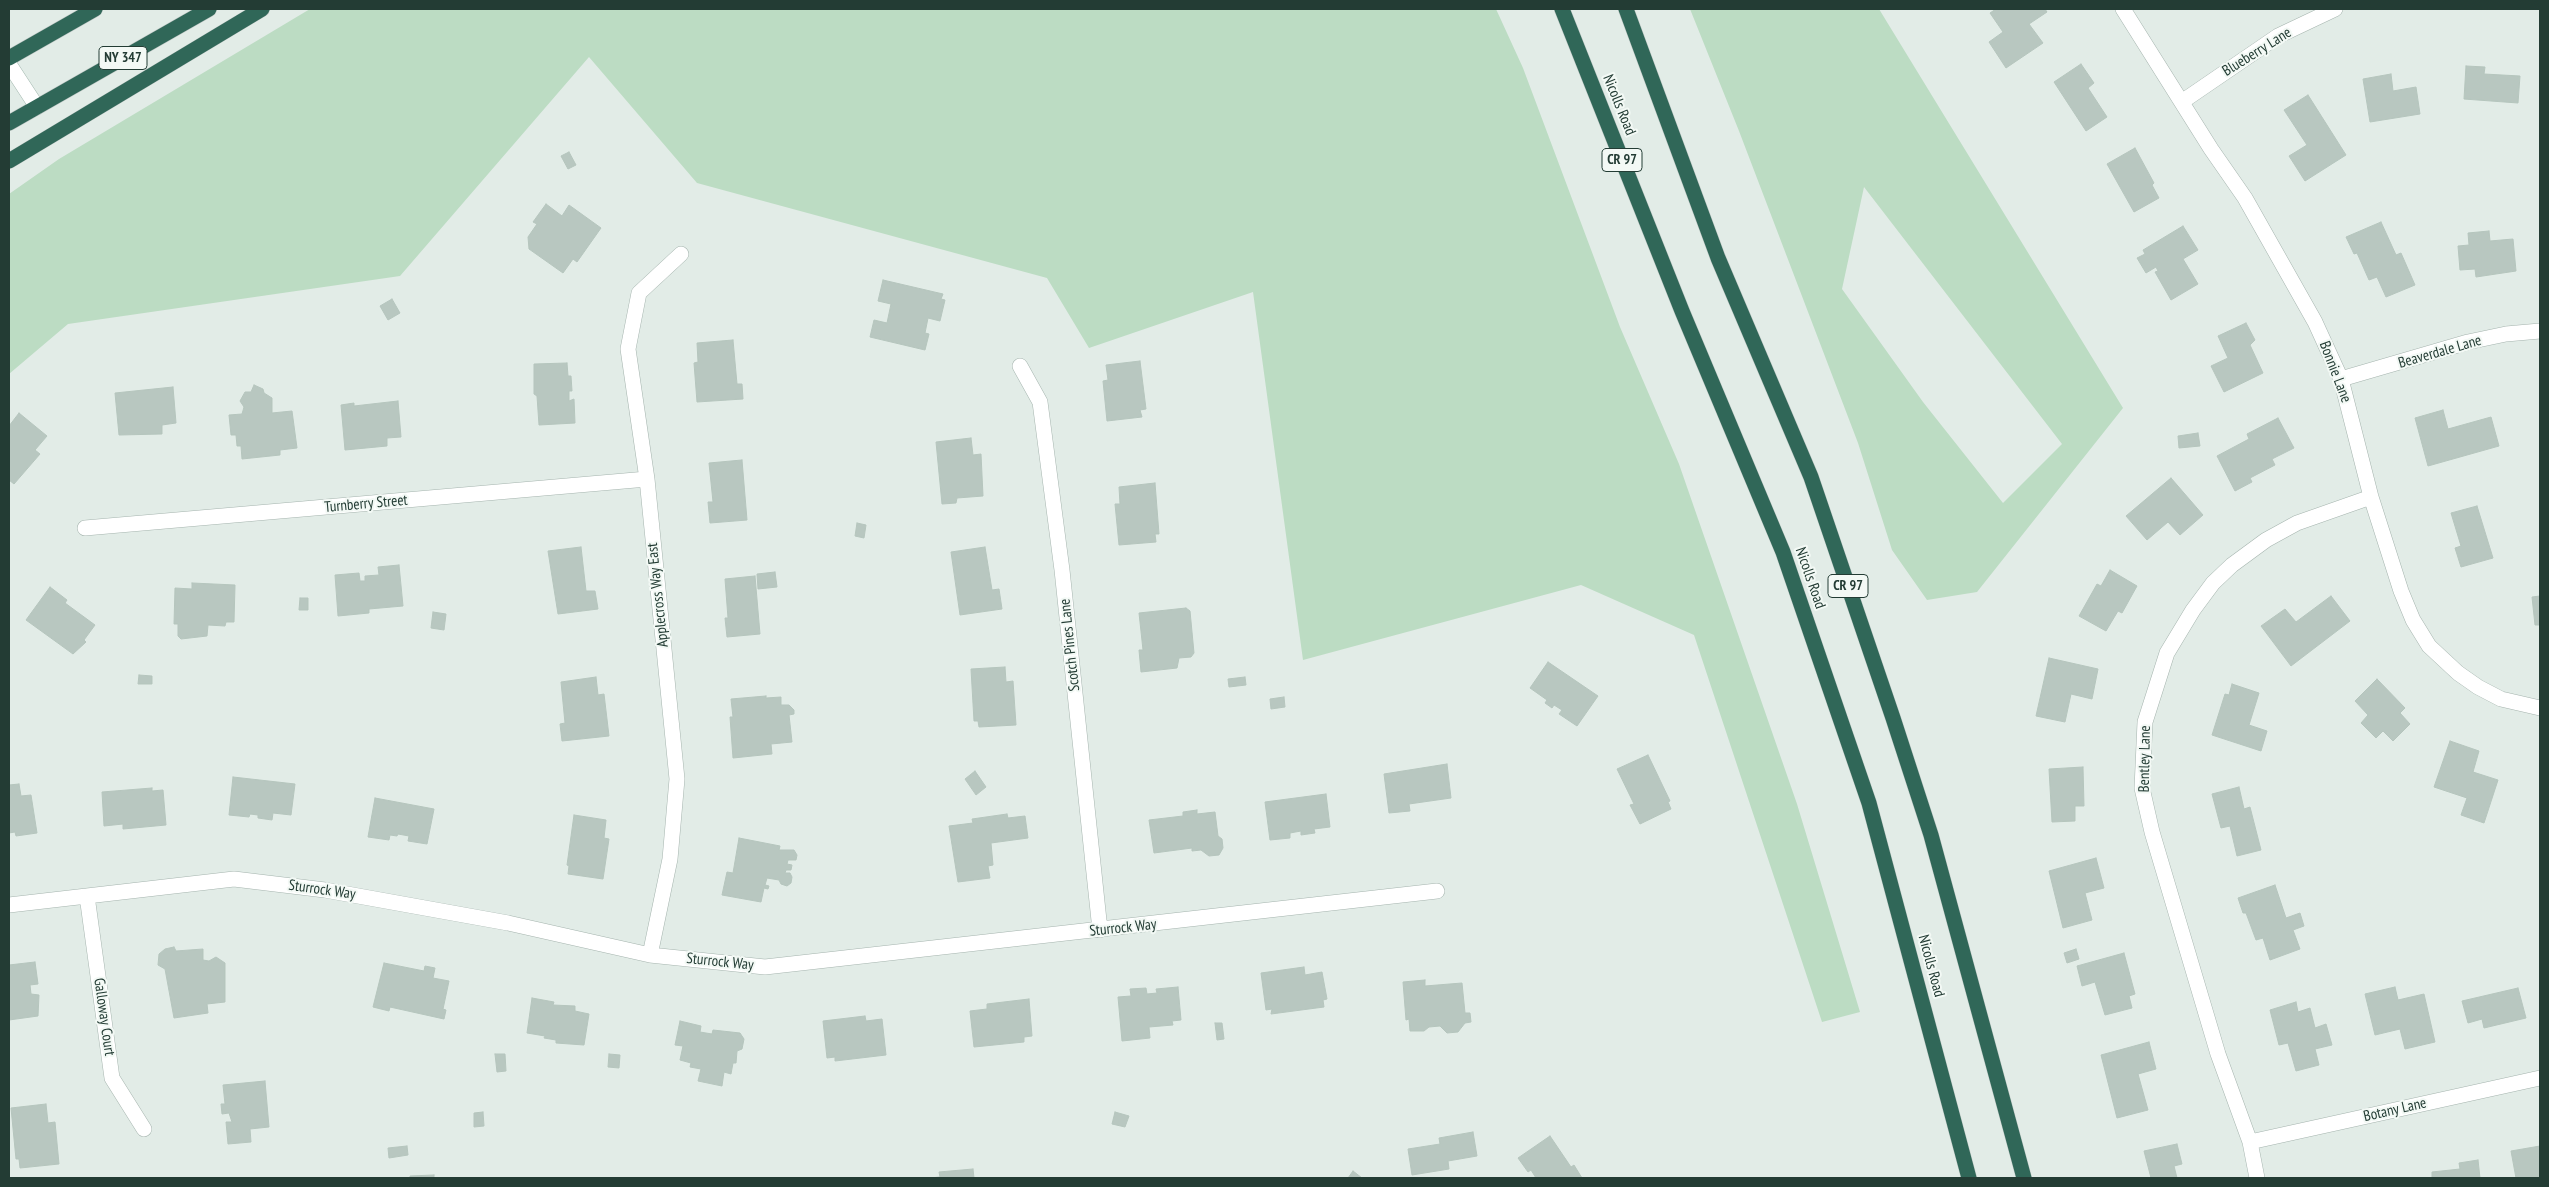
<!DOCTYPE html>
<html>
<head>
<meta charset="utf-8">
<style>
	body { margin:0 }
	#map { position:relative; width:2549px; height:1187px; overflow:hidden; background:#e2ece7; font-family:"PT Sans Narrow",sans-serif }
	canvas { display:block }
	.frame { position:absolute; inset:0; border:10px solid #233c34; pointer-events:none }
</style>
</head>
<body>
<div id="map">
<canvas width="2549" height="1187"></canvas>
<div class="frame"></div>
</div>
<script>
const context = document.querySelector('canvas').getContext('2d');
context.lineJoin = 'round';
function fill(path, color) { context.fillStyle = color; context.fill(path, 'evenodd'); }
const poly = rows => new Path2D(rows.map(r => 'M' + r).join(''));
function trace(path, color, width, dash) { context.strokeStyle = color; context.lineWidth = width; context.lineCap = dash ? 'butt' : 'round'; context.setLineDash(dash || []); context.stroke(path); }
function label(font, color, halo, rows, align = 'center') {
  context.font = font + ' "PT Sans Narrow",sans-serif'; context.lineWidth = 4; context.setLineDash([]); context.textBaseline = 'middle'; context.strokeStyle = halo; context.fillStyle = color; for (const [text, x, y, turn = 0] of rows) {
    context.save(); context.translate(x, y); context.rotate((+turn || 0) * Math.PI / 180); context.textAlign = isNaN(turn) ? turn : align; if (halo) context.strokeText(text, 0, 0); context.fillText(text, 0, 0); context.restore();
  }
}
const green = poly([
	[310,9,1496,9,1523,68,1620,327,1679,464,1797,804,1860,1012,1822,1022,1694,635,1581,585,1303,660,1253,292,1089,348,1047,278,697,183,589,57,400,276,68,324,9,374,9,194,59,159],
	[1690,9,1879,9,2123,408,1977,592,1927,600,1892,550,1858,443,1739,131],
	[1864,187,2062,444,2003,503,1923,402,1842,289]
]);
const building = poly([
	[1996,9,2045,9,2047,12,2029,24,2043,43,2006,68,1989,42,2003,32,1990,13,1996,9],
	[2081,64,2094,83,2088,88,2107,117,2086,131,2054,82,2081,64],
	[2466,66,2485,67,2484,74,2520,76,2518,103,2464,99,2466,66],
	[2391,74,2393,91,2416,87,2420,114,2370,122,2363,79,2391,74],
	[2308,95,2346,155,2305,181,2289,156,2307,145,2284,110,2308,95],
	[2135,148,2154,183,2152,185,2159,198,2134,212,2107,164,2135,148],
	[569,152,576,165,568,169,561,156,569,152],
	[546,204,562,216,569,205,601,228,577,262,573,259,563,273,529,249,528,237,537,224,533,222,546,204],
	[2381,222,2396,255,2401,253,2415,285,2386,297,2377,277,2369,280,2357,253,2354,254,2346,237,2381,222],
	[2183,226,2198,250,2183,259,2198,284,2171,300,2155,272,2158,271,2156,267,2146,273,2137,258,2145,254,2143,250,2183,226],
	[2489,231,2490,241,2513,239,2516,271,2476,277,2475,269,2460,270,2458,246,2469,245,2468,233,2489,231],
	[883,280,943,294,941,299,945,300,940,321,928,318,925,333,929,334,925,350,870,337,874,320,887,323,891,304,878,301,883,280],
	[392,299,400,313,388,320,380,306,392,299],
	[2246,323,2255,340,2250,345,2263,373,2224,392,2211,366,2228,358,2218,336,2246,323],
	[733,340,737,384,742,384,743,399,697,402,694,363,698,362,697,343,733,340],
	[1140,361,1146,409,1140,410,1142,417,1107,421,1103,381,1108,380,1106,365,1140,361],
	[567,363,568,376,571,376,572,391,569,391,569,401,574,399,575,423,539,425,537,396,534,394,534,364,567,363],
	[254,385,263,389,264,393,272,398,272,413,292,411,297,448,280,450,280,455,242,459,241,446,237,446,236,435,231,435,229,415,242,414,244,407,240,401,245,392,251,392,254,385],
	[173,387,176,423,162,425,162,434,119,435,115,393,173,387],
	[398,401,401,437,387,438,387,446,345,450,341,405,354,403,354,406,398,401],
	[2443,410,2448,429,2491,417,2499,446,2428,466,2415,418,2443,410],
	[19,413,47,436,35,450,40,454,14,484,9,480,9,426,19,413],
	[2278,418,2294,448,2272,459,2275,465,2250,478,2252,482,2235,491,2217,456,2249,439,2247,434,2278,418],
	[2198,433,2200,446,2179,448,2178,436,2198,433],
	[971,438,973,455,981,454,983,496,957,498,956,503,942,504,936,442,971,438],
	[742,460,747,520,710,523,708,502,713,502,709,463,742,460],
	[2171,478,2203,515,2180,535,2168,522,2147,540,2126,516,2171,478],
	[1155,483,1159,534,1155,534,1156,542,1119,545,1115,504,1120,504,1119,487,1155,483],
	[2477,506,2493,558,2461,567,2455,548,2461,546,2451,513,2477,506],
	[857,523,866,525,864,538,855,536,857,523],
	[581,547,586,591,595,591,598,609,558,614,548,551,581,547],
	[985,547,992,590,999,589,1002,609,960,615,951,552,985,547],
	[399,565,403,606,369,609,369,613,338,616,335,575,359,573,360,581,365,581,365,576,379,575,378,567,399,565],
	[2110,570,2137,586,2122,613,2118,611,2106,631,2079,616,2097,584,2101,586,2110,570],
	[775,572,777,587,758,589,757,574,775,572],
	[755,576,760,634,727,637,725,618,728,618,725,579,755,576],
	[192,583,235,585,234,622,226,622,225,626,208,625,207,636,181,639,178,636,178,624,174,624,175,588,192,589,192,583],
	[50,587,67,600,65,603,95,625,84,640,86,642,73,654,26,620,50,587],
	[2331,596,2350,621,2291,666,2261,626,2285,609,2296,622,2331,596],
	[2540,596,2540,625,2535,625,2532,597,2540,596],
	[300,598,308,598,308,610,299,610,300,598],
	[1186,608,1190,611,1194,653,1191,657,1179,658,1177,668,1141,672,1139,650,1143,650,1139,613,1186,608],
	[433,612,446,614,444,630,431,628,433,612],
	[2049,658,2098,669,2092,699,2071,694,2065,722,2036,716,2049,658],
	[1548,662,1598,696,1577,726,1559,714,1562,710,1554,705,1552,708,1545,703,1547,700,1530,688,1548,662],
	[1005,667,1006,682,1013,681,1016,725,979,727,978,721,974,721,971,669,1005,667],
	[139,675,152,676,152,684,138,684,139,675],
	[596,677,598,695,604,694,609,736,562,741,560,724,565,723,561,682,596,677],
	[1245,677,1246,685,1229,687,1228,679,1245,677],
	[2377,679,2405,708,2400,713,2410,724,2393,741,2383,731,2376,738,2361,723,2368,715,2355,701,2377,679],
	[2232,684,2259,693,2249,725,2267,731,2261,751,2212,735,2225,694,2229,695,2232,684],
	[766,696,766,698,781,697,781,705,789,705,794,710,794,714,789,715,792,742,771,744,772,754,733,758,730,717,733,717,731,699,766,696],
	[1284,697,1285,707,1271,709,1270,699,1284,697],
	[2450,741,2479,751,2473,772,2498,780,2484,823,2461,815,2467,798,2434,787,2450,741],
	[1648,755,1670,801,1668,802,1671,809,1640,824,1630,805,1634,804,1617,769,1648,755],
	[1447,764,1451,798,1409,804,1410,811,1389,813,1384,774,1447,764],
	[2083,767,2084,806,2075,806,2075,821,2052,822,2049,769,2083,767],
	[975,771,986,787,976,795,965,779,975,771],
	[233,777,295,784,291,815,273,813,272,820,258,818,258,815,250,814,249,817,229,815,233,777],
	[19,784,21,796,31,795,37,833,16,836,15,832,9,833,9,785,19,784],
	[2239,787,2244,809,2250,807,2261,850,2237,856,2230,826,2221,828,2212,794,2239,787],
	[152,788,152,791,163,790,166,825,123,829,123,824,104,826,102,792,152,788],
	[1326,794,1330,827,1314,829,1315,833,1301,835,1301,831,1290,833,1290,838,1270,840,1265,802,1326,794],
	[375,798,434,809,427,844,408,841,409,836,398,834,397,836,390,835,389,840,368,837,375,798],
	[1197,810,1197,814,1215,812,1218,836,1222,839,1223,848,1219,855,1209,856,1201,850,1192,851,1192,848,1154,853,1149,820,1183,816,1183,812,1197,810],
	[1007,814,1008,818,1025,816,1028,838,991,843,993,865,988,866,990,878,958,882,949,826,973,823,972,819,1007,814],
	[574,815,606,820,604,838,609,839,603,879,568,874,569,866,567,865,574,815],
	[739,838,780,846,779,850,794,850,797,855,796,860,788,860,787,864,792,865,791,870,786,870,785,873,790,873,792,877,791,883,787,886,781,884,779,880,767,878,765,885,769,886,768,889,764,888,761,902,722,895,727,872,733,873,739,838],
	[2096,858,2104,888,2085,893,2092,920,2063,928,2049,871,2096,858],
	[2275,885,2286,918,2300,913,2304,926,2293,930,2300,949,2270,960,2263,938,2256,940,2246,913,2243,913,2238,898,2275,885],
	[174,947,176,951,203,949,203,960,209,961,216,957,225,963,225,1002,207,1004,208,1013,174,1018,165,969,158,965,159,954,165,949,174,947],
	[2076,949,2079,959,2067,963,2064,953,2076,949],
	[2124,953,2135,994,2129,996,2132,1008,2105,1015,2095,982,2082,986,2077,966,2124,953],
	[35,962,38,984,30,985,31,994,39,995,38,1016,9,1020,9,965,35,962],
	[384,963,424,971,425,966,435,968,433,978,449,981,443,1009,446,1010,444,1019,390,1007,389,1011,373,1007,384,963],
	[1304,967,1305,975,1322,972,1327,999,1323,1000,1324,1007,1271,1014,1272,1009,1266,1010,1261,973,1304,967],
	[1425,980,1425,986,1462,983,1465,1013,1470,1013,1471,1022,1465,1023,1458,1032,1447,1033,1440,1026,1429,1027,1424,1031,1410,1031,1409,1019,1406,1020,1403,982,1425,980],
	[1178,987,1181,1020,1172,1021,1173,1025,1149,1027,1150,1038,1122,1041,1118,997,1131,996,1130,989,1146,988,1147,994,1157,993,1156,989,1178,987],
	[2395,987,2398,1000,2424,994,2435,1042,2405,1049,2400,1029,2375,1035,2365,994,2395,987],
	[2518,988,2526,1018,2484,1028,2482,1019,2468,1023,2462,1001,2518,988],
	[532,998,554,1002,553,1005,575,1006,575,1011,589,1014,584,1045,556,1043,556,1040,544,1038,545,1036,527,1033,532,998],
	[1029,999,1032,1036,1024,1037,1024,1042,974,1047,970,1011,987,1009,987,1004,1029,999],
	[2296,1002,2298,1012,2310,1008,2315,1028,2326,1024,2332,1045,2315,1049,2319,1065,2296,1071,2288,1043,2279,1045,2270,1010,2296,1002],
	[865,1016,866,1021,882,1019,886,1055,835,1061,835,1057,827,1058,823,1021,865,1016],
	[680,1021,701,1026,700,1032,712,1034,713,1030,740,1033,744,1039,742,1049,737,1051,736,1063,733,1063,731,1074,724,1072,722,1086,698,1081,701,1069,690,1067,691,1063,680,1060,683,1046,675,1045,680,1021],
	[1215,1023,1222,1023,1224,1039,1217,1040,1215,1023],
	[2149,1042,2156,1069,2138,1074,2148,1110,2117,1118,2101,1055,2149,1042],
	[495,1054,505,1054,506,1071,497,1072,495,1054],
	[609,1054,620,1055,619,1068,608,1067,609,1054],
	[265,1081,269,1127,250,1129,251,1142,228,1144,226,1122,232,1122,229,1113,222,1114,221,1104,225,1104,223,1085,265,1081],
	[46,1104,48,1123,55,1122,59,1164,20,1168,19,1159,16,1159,11,1108,46,1104],
	[483,1112,484,1126,474,1127,474,1113,483,1112],
	[1115,1112,1129,1116,1125,1127,1112,1124,1115,1112],
	[1473,1132,1477,1156,1448,1161,1449,1169,1412,1175,1408,1149,1440,1144,1439,1138,1473,1132],
	[1550,1136,1571,1167,1574,1165,1582,1178,1536,1178,1531,1170,1528,1172,1518,1158,1550,1136],
	[2177,1144,2182,1164,2174,1166,2177,1178,2151,1178,2144,1151,2177,1144],
	[407,1146,408,1155,389,1158,388,1148,407,1146],
	[2540,1146,2540,1178,2516,1178,2511,1151,2540,1146],
	[2478,1160,2480,1178,2432,1178,2432,1172,2460,1169,2459,1163,2478,1160],
	[973,1169,974,1178,930,1178,940,1177,939,1172,973,1169],
	[1353,1171,1362,1178,1348,1178,1353,1171],
	[434,1175,434,1178,410,1178,410,1176,434,1175]
]);
const street = poly([
	[2123,9,2211,149,2245,198,2315,322,2341,379,2371,497,2401,591,2413,620,2429,646,2458,673,2478,687,2501,699,2540,708],
	[2183,101,2278,36,2335,9],
	[1020,366,1040,402,1062,570,1100,930],
	[2341,379,2468,342,2506,334,2540,331],
	[85,528,647,479],
	[87,896,112,1078,144,1129],
	[9,905,234,879,325,890,508,923,650,955,765,967,1437,891],
	[650,955,670,859,677,779,647,479,628,349,639,293,681,254],
	[2250,1142,2540,1078],
	[2257,1178,2250,1142,2218,1054,2152,832,2142,788,2145,722,2167,653,2193,610,2213,583,2232,565,2266,540,2297,523,2371,497]
]);
const secondary = poly([
	[9,64,37,107]
]);
const highway = poly([
	[1562,9,1682,311,1783,552,1869,803,1969,1178],
	[1626,9,1718,258,1811,477,1893,718,1931,835,2024,1178],
	[9,58,95,9],
	[9,123,209,9],
	[9,161,262,9]
]);
const shields = [
	[123,58,48],
	[1622,160,40],
	[1848,586,40]
];
const shieldNames = [
	["NY 347",123,58],
	["CR 97",1622,160],
	["CR 97",1848,586]
];
const streetNames = [
	["Blueberry Lane",2257,52,-32],
	["Nicolls Road",1619,105,68],
	["Beaverdale Lane",2440,352,-16],
	["Bonnie Lane",2335,372,69],
	["Turnberry Street",366,504,-5],
	["Nicolls Road",1810,578,71],
	["Applecross Way East",658,595,-96],
	["Scotch Pines Lane",1070,645,-96],
	["Bentley Lane",2145,759,-89],
	["Sturrock Way",322,890,8],
	["Sturrock Way",1123,928,-6],
	["Sturrock Way",720,962,6],
	["Nicolls Road",1931,966,75],
	["Galloway Court",104,1017,82],
	["Botany Lane",2395,1110,-13]
];
fill(green, '#bcdcc3');
fill(building, '#b8c7c0');
trace(building, '#b5c5bd', 1);
trace(street, '#a5b4ae', 16);
trace(secondary, '#a1b7ae', 16);
trace(highway, '#c1c8c6', 16);
trace(street, '#fff', 15);
trace(secondary, '#fff', 15);
trace(highway, '#306758', 15);
for (const [x, y, w] of shields) { const box = new Path2D(); box.roundRect(x - w / 2, y - 11.5, w, 23, 4); context.fillStyle = '#f3f9f5'; context.fill(box); trace(box, '#233c34', 1); }
label('bold 14px', '#233c34', null, shieldNames);
label('15px', '#233c34', '#f3f9f5', streetNames);
</script>
</body>
</html>
